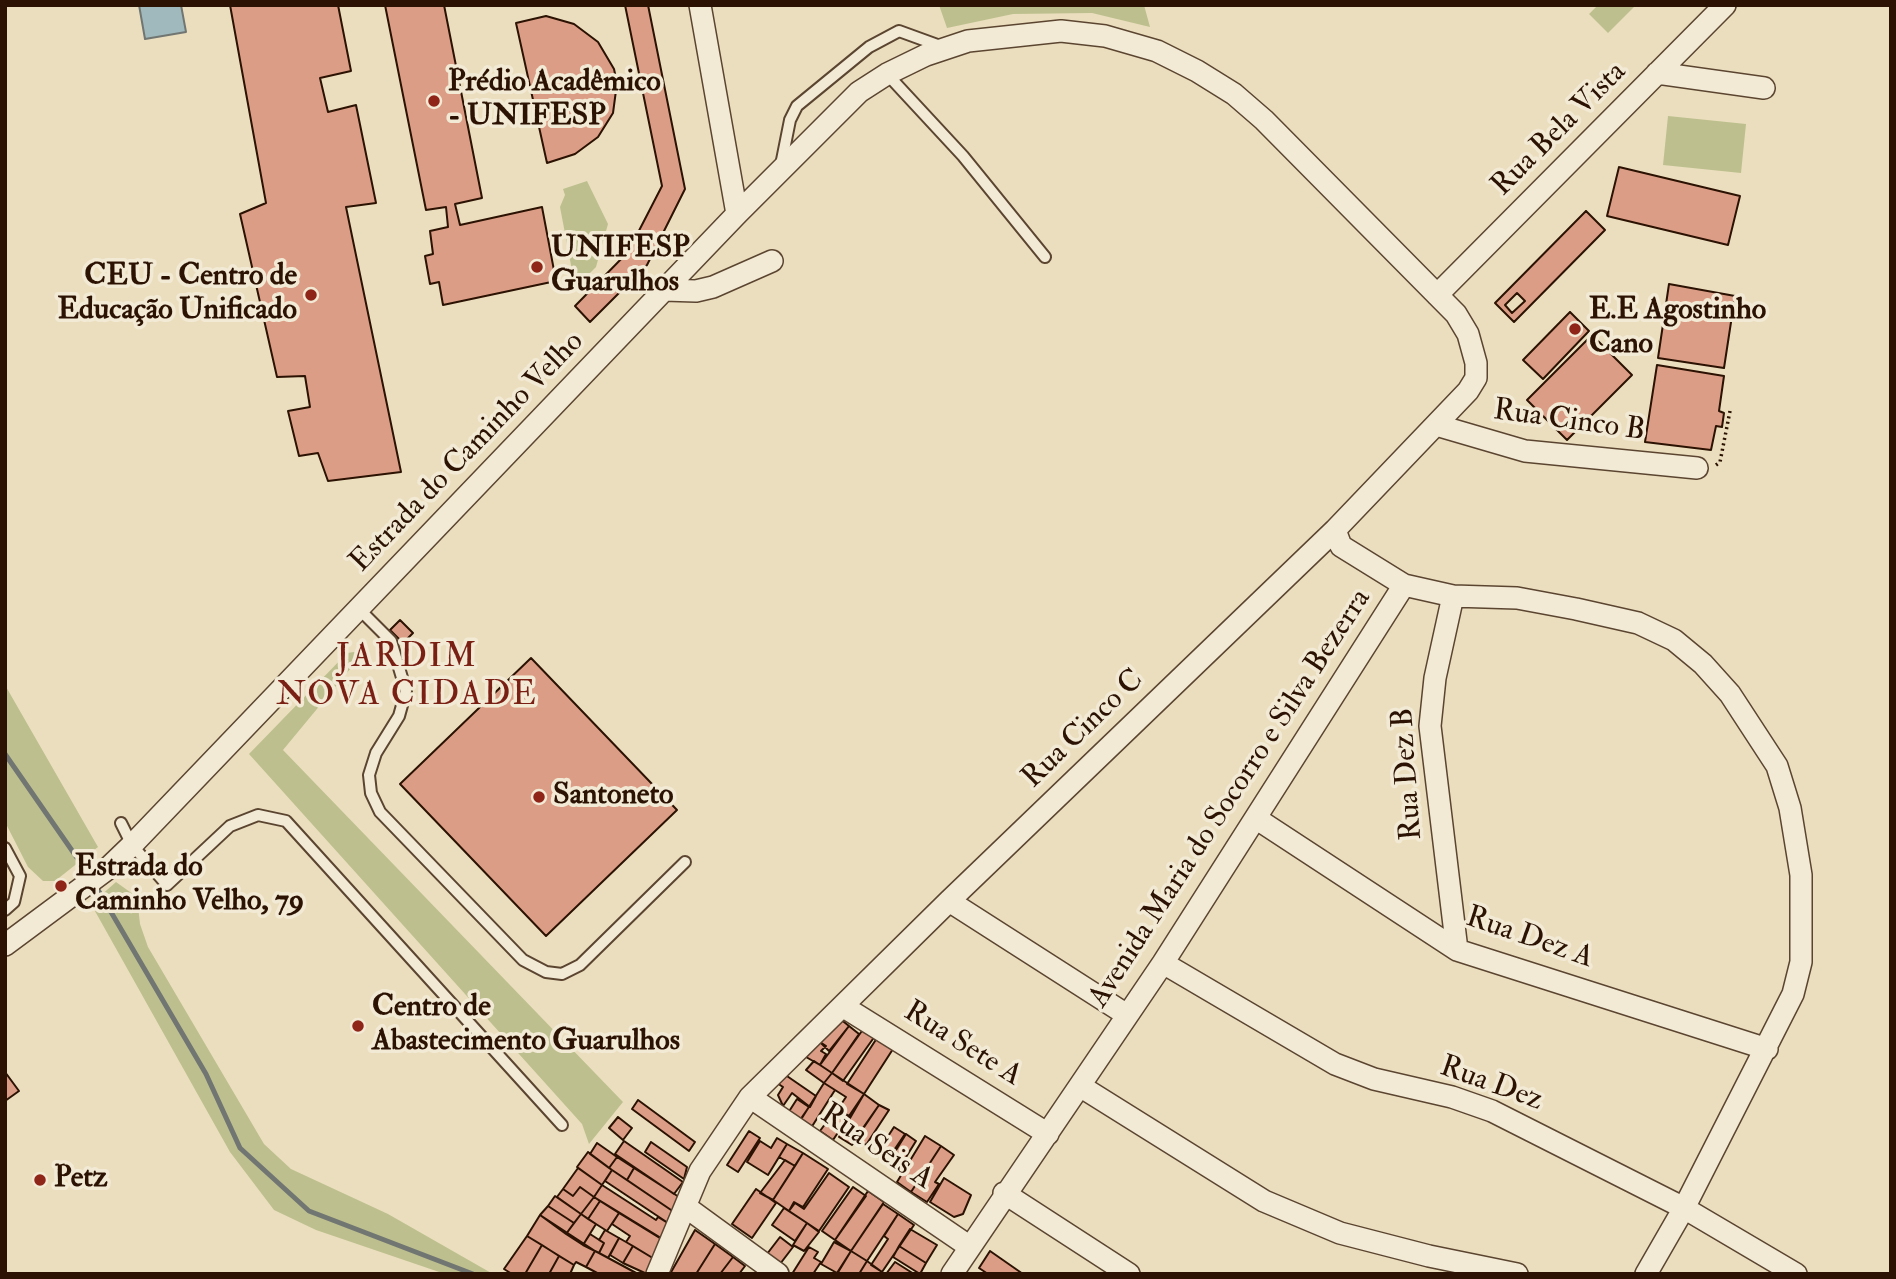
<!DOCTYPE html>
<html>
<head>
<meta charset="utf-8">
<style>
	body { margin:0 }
	#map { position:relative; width:1896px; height:1279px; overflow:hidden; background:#ebdebe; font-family:"IM FELL Double Pica",serif }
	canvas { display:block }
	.frame { position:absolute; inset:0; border:7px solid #2b1202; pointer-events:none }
</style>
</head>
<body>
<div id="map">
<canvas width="1896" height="1279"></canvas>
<div class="frame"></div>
</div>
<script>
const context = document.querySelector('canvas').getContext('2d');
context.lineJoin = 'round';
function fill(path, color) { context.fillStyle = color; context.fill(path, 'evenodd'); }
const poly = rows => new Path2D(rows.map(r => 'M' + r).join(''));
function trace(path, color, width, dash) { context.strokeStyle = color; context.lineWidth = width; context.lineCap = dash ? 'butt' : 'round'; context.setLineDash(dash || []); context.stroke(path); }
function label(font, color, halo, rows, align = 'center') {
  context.font = font + ' "IM FELL Double Pica",serif'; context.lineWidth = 7; context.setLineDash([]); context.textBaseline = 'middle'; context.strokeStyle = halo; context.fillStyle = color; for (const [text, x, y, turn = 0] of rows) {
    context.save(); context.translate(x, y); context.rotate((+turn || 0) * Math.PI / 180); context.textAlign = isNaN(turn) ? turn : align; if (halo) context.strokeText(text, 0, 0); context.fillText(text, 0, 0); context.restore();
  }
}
const green = poly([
	[939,5,1144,5,1150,27,1092,13,1013,14,947,28],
	[1598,5,1636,5,1608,33,1589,14],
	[1668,116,1746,124,1741,173,1663,165],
	[587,181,608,224,596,267,578,285,574,281,560,207,565,195,563,189],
	[354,652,360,657,283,750,623,1102,589,1144,582,1124,249,754,347,653],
	[5,685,98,847,55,881,43,881,28,867,5,822],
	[116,882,137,897,140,924,148,947,264,1144,291,1169,388,1214,493,1274,445,1274,316,1230,274,1210,230,1152,91,904]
]);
const water = poly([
	[139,5,181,5,186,32,145,39,139,5]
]);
const stream = poly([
	[5,754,89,875],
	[94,883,206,1074,240,1148,309,1211,473,1274]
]);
const building = poly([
	[230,5,338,5,351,71,320,78,328,112,356,105,376,203,346,207,401,472,328,481,318,453,299,456,288,411,310,407,305,376,277,377,240,214,266,203,230,5],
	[385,5,444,5,482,198,455,204,460,225,542,207,556,281,443,305,439,282,430,284,425,256,433,254,430,231,448,227,446,207,426,210,385,5],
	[625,5,648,5,685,189,647,265,590,322,575,306,628,252,662,186,625,5],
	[546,16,574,24,598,42,614,69,617,83,613,113,598,137,575,154,547,163,516,23,546,16],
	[1619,167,1740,196,1728,245,1607,216,1619,167],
	[1586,211,1605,230,1514,322,1495,303,1586,211],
	[1669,284,1735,296,1724,368,1658,358,1669,284],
	[1517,293,1525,301,1512,313,1505,305,1517,293],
	[1570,312,1589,331,1543,379,1523,360,1570,312],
	[1592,335,1632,375,1567,440,1527,400,1592,335],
	[1657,365,1724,376,1719,411,1724,413,1722,427,1716,426,1711,450,1645,442,1657,365],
	[400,620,413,633,403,643,390,630,400,620],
	[531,658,677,810,546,936,400,784,531,658],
	[839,1018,849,1026,829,1051,820,1042,839,1018],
	[849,1026,859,1034,832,1073,820,1065,849,1026],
	[864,1028,875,1036,843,1081,832,1073,864,1028],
	[877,1038,893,1049,864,1094,847,1084,877,1038],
	[820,1042,826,1046,821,1051,826,1054,820,1065,806,1057,820,1042],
	[814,1061,832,1073,824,1083,806,1070,814,1061],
	[5,1072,19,1091,5,1101,5,1072],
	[832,1073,864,1094,849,1116,838,1109,846,1097,824,1083,832,1073],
	[784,1074,816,1096,810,1107,792,1093,783,1106,778,1095,783,1087,777,1083,784,1074],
	[824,1083,835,1090,811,1128,800,1121,824,1083],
	[864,1094,879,1105,852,1145,839,1137,864,1094],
	[797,1099,809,1107,800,1120,788,1113,797,1099],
	[638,1100,695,1142,689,1151,632,1109,638,1100],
	[879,1105,889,1110,866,1145,856,1138,879,1105],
	[836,1109,849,1116,833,1140,820,1131,836,1109],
	[618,1117,632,1128,623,1140,609,1128,618,1117],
	[894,1127,905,1134,886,1162,876,1155,894,1127],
	[749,1131,760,1138,738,1172,727,1165,749,1131],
	[906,1134,916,1141,898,1170,888,1163,906,1134],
	[925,1136,941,1146,911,1192,897,1182,925,1136],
	[777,1138,787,1144,768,1175,747,1162,760,1141,771,1148,777,1138],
	[624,1141,683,1182,674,1194,615,1154,624,1141],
	[651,1142,687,1167,684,1179,645,1152,651,1142],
	[597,1143,617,1157,609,1168,590,1154,597,1143],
	[787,1144,803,1153,795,1166,779,1157,787,1144],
	[941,1146,954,1155,935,1182,939,1184,927,1202,911,1192,941,1146],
	[588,1152,612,1170,602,1185,577,1167,588,1152],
	[803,1153,828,1169,803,1207,794,1202,789,1211,773,1200,803,1153],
	[617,1157,634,1168,627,1180,609,1168,617,1157],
	[785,1160,795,1166,773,1200,760,1193,785,1160],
	[578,1168,602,1185,594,1197,580,1187,573,1196,563,1189,578,1168],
	[634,1168,679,1197,674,1212,627,1180,634,1168],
	[612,1170,674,1212,671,1225,605,1181,612,1170],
	[829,1173,849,1187,819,1231,789,1211,795,1203,804,1209,829,1173],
	[944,1178,971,1195,963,1214,954,1217,930,1202,944,1178],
	[602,1185,656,1220,658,1217,671,1225,661,1238,594,1197,602,1185],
	[580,1187,594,1197,581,1214,557,1197,563,1189,573,1196,580,1187],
	[853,1187,866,1196,835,1240,822,1231,853,1187],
	[756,1189,776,1203,752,1238,732,1224,756,1189],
	[868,1191,884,1202,851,1251,835,1240,868,1191],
	[555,1196,581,1214,574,1223,548,1206,555,1196],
	[594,1197,600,1201,588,1219,581,1214,594,1197],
	[600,1201,619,1213,607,1231,588,1219,600,1201],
	[883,1204,898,1214,867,1261,851,1251,883,1204],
	[548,1206,574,1223,566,1234,540,1215,548,1206],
	[784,1208,807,1223,795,1241,772,1225,784,1208],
	[619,1213,663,1240,656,1260,626,1242,630,1236,612,1224,619,1213],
	[581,1214,596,1224,583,1245,566,1234,581,1214],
	[898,1214,914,1225,882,1272,871,1265,888,1239,884,1236,898,1214],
	[540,1215,595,1251,586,1267,576,1262,574,1265,527,1236,540,1215],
	[807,1223,819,1232,804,1251,793,1245,807,1223],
	[910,1229,937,1245,926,1263,899,1246,910,1229],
	[605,1230,619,1238,608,1258,599,1253,604,1243,599,1240,605,1230],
	[695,1230,715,1244,696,1274,670,1274,695,1230],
	[590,1234,604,1243,599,1253,583,1245,590,1234],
	[527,1236,542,1245,525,1274,512,1274,504,1269,527,1236],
	[780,1237,793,1247,780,1264,767,1254,780,1237],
	[619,1238,633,1246,623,1263,610,1255,619,1238],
	[834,1242,851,1251,837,1273,821,1264,834,1242],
	[715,1244,733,1257,720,1274,696,1274,715,1244],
	[542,1245,559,1256,549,1274,525,1274,542,1245],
	[633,1246,656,1260,647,1274,623,1263,633,1246],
	[899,1246,926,1263,920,1274,893,1257,899,1246],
	[809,1247,818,1252,814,1258,821,1262,813,1274,792,1274,809,1247],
	[595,1251,599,1253,638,1274,599,1274,586,1267,595,1251],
	[851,1251,867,1261,859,1274,837,1274,851,1251],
	[990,1251,1023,1274,988,1274,979,1268,990,1251],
	[559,1256,574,1265,570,1274,549,1274,559,1256],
	[733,1257,745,1266,739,1274,720,1274,733,1257],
	[867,1261,882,1272,881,1274,859,1274,867,1261],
	[895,1262,914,1274,886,1274,895,1262]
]);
const path = poly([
	[1716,465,1720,462,1730,411]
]);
const lane = poly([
	[887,74,963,156,1045,257],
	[781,165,790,120,797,106,869,47,899,31,943,47],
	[359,609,391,641,406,691,399,716,376,753,369,775,371,793,380,812,523,960,546,972,562,974,580,965,685,862],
	[121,823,132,845,167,885,230,826,258,815,286,821,562,1125],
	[5,848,20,876,14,902,5,910]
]);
const street = poly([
	[700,5,737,214],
	[1657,73,1764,88],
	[664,290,696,291,713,287,772,261],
	[1437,295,1725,5],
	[1436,425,1525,451,1697,468],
	[1335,530,1341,546,1404,585,1453,596,1517,598,1576,609,1638,623,1674,640,1703,664,1730,694,1777,766,1790,808,1801,875,1801,962,1793,994,1684,1208,1646,1274],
	[1453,596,1435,678,1430,726,1457,950],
	[1257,819,1457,950,1767,1049],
	[949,901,1127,1015],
	[5,945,106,870,132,845,737,214,859,92,887,74,926,55,968,41,1061,31,1105,36,1157,51,1197,71,1234,94,1264,120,1456,314,1468,334,1476,363,1476,378,1468,391,1335,530,949,901,750,1097,700,1171,657,1274],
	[1163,963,1335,1064,1374,1079,1452,1097,1492,1111,1684,1208,1796,1274],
	[844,1007,1048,1134],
	[1080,1086,1264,1201,1340,1233,1429,1256,1517,1274],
	[750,1097,970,1247],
	[1004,1193,1129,1274],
	[686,1207,778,1274],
	[952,1274,1163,963,1404,585]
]);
const markers = [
	[434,101,7,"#8f2418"],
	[537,267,7,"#8f2418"],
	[311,295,7,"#8f2418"],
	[1575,329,7,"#8f2418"],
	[539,797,7,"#8f2418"],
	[61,886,7,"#8f2418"],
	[358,1026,7,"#8f2418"],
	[40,1180,7,"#8f2418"]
];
const poiNames = [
	["Prédio Acadêmico",448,84],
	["- UNIFESP",448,118],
	["UNIFESP",551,250],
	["Guarulhos",551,284],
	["CEU - Centro de",297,278,"right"],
	["Educação Unificado",297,312,"right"],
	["E.E Agostinho",1589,312],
	["Cano",1589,346],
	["Santoneto",553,797],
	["Estrada do",75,869],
	["Caminho Velho, 79",75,903],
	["Centro de",372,1009],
	["Abastecimento Guarulhos",372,1043],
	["Petz",54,1180]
];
const streetNames = [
	["Rua Bela Vista",1560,130,-45],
	["Rua Cinco B",1569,422,8],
	["Estrada do Caminho Velho",468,453,-46],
	["Rua Cinco C",1084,730,-44],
	["Rua Dez B",1409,774,-94],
	["Avenida Maria do Socorro e Silva Bezerra",1231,799,-57],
	["Rua Dez A",1529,939,19],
	["Rua Sete A",962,1045,32],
	["Rua Dez",1491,1085,20],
	["Rua Seis A",876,1148,34]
];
const quarterNames = [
	["JARDIM",407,659],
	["NOVA CIDADE",407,697]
];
fill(green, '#bdc08e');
fill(water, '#9fb9bd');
trace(water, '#717672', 2);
trace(stream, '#717672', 5);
fill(building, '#dc9d86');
trace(building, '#2b1202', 2);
trace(lane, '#5b4531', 14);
trace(street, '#5b4531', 24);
trace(path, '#2b1202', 3.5, [2, 3.5]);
trace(lane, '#f2ead5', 10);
trace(street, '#f2ead5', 21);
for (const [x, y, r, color] of markers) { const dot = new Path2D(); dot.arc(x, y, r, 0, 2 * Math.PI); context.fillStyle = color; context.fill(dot); trace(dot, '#f2ead5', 2.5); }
label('bold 30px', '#2b1202', '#f2ead5', poiNames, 'left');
label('30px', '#2b1202', '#f2ead5', streetNames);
context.letterSpacing = '2px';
label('33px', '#7a1f14', '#f2ead5', quarterNames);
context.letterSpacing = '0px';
</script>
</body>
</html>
